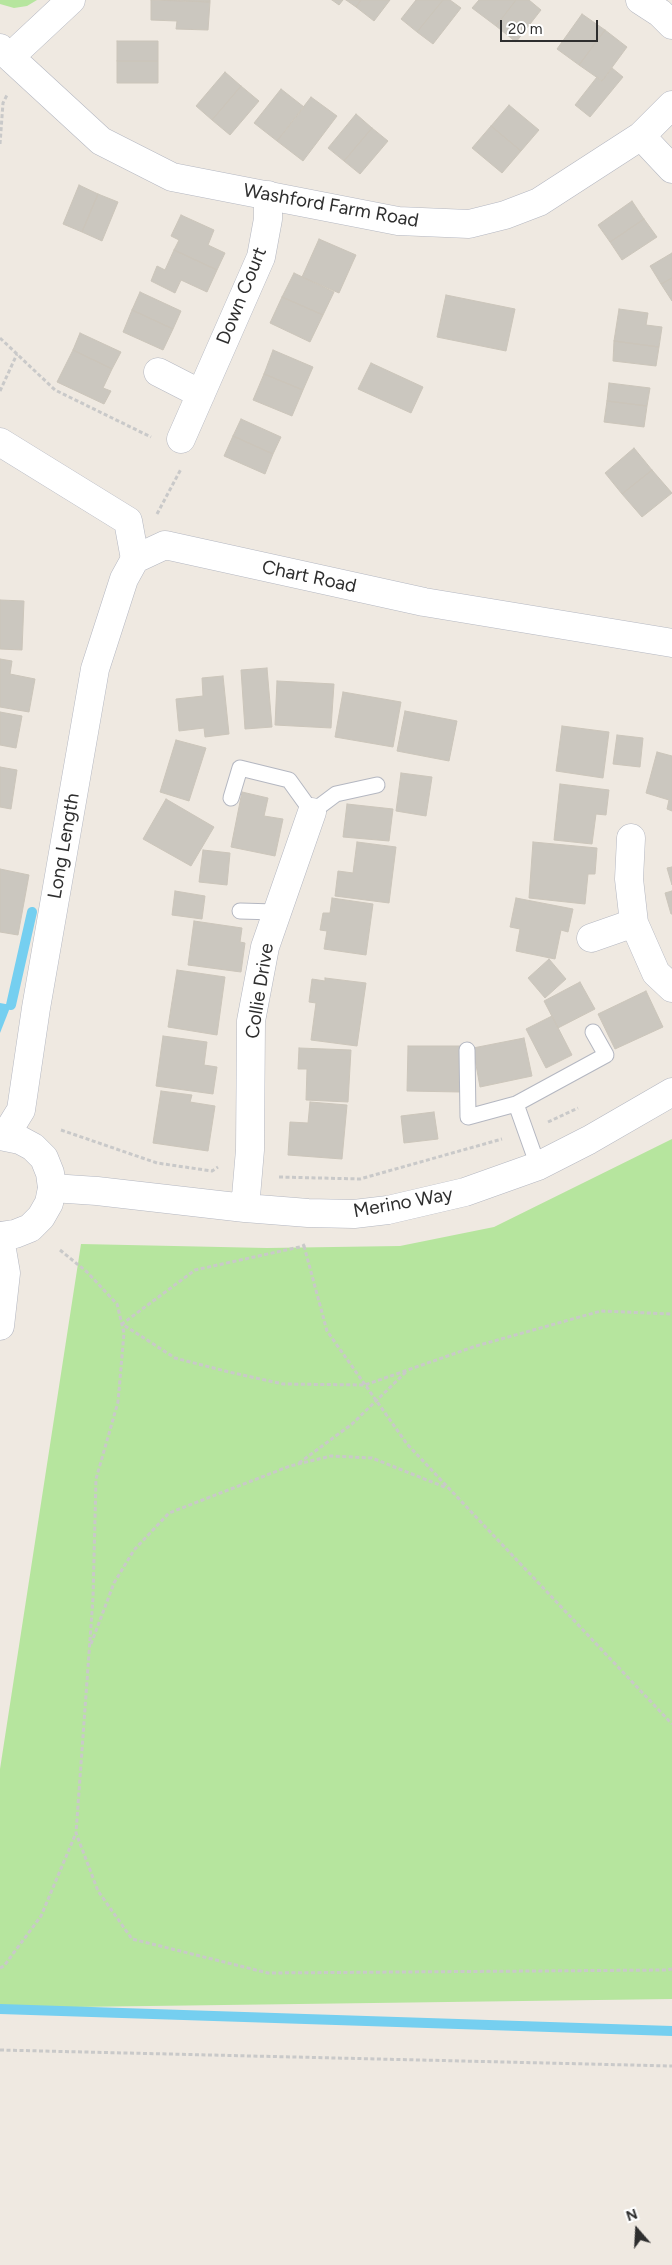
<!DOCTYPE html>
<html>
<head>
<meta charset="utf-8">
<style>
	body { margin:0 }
	#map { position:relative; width:672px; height:2265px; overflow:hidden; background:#efe9e1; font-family:Figtree,sans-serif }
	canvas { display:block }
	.north { position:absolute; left:612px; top:2205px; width:50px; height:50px; -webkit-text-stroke:4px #fff; paint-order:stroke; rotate:341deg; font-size:14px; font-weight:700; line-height:20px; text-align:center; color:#2e2e2e }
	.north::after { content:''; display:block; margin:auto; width:18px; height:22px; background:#2e2e2e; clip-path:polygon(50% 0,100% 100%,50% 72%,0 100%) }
	.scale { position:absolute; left:500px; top:20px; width:98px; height:22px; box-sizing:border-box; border:2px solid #2e2e2e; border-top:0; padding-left:6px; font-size:15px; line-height:18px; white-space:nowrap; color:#2e2e2e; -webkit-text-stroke:4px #fff; paint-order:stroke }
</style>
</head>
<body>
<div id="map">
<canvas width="672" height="2265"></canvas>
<div class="north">N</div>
<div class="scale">20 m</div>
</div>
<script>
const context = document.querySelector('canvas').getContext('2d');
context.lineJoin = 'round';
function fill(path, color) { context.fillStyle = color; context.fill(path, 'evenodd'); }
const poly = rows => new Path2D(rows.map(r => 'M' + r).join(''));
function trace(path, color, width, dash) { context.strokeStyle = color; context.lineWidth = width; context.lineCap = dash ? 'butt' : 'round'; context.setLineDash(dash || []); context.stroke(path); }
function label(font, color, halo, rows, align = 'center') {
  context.font = font + ' Figtree,sans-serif'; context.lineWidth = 4; context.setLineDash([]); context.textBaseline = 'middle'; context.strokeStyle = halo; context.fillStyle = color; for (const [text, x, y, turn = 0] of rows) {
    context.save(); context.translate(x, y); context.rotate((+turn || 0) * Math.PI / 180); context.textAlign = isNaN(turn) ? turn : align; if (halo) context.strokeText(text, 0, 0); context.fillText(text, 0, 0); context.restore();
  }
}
const green = poly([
	[0,0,37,0,27,6,14,8,0,4],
	[672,1139,672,1999,0,2008,0,1769,81,1244,267,1248,400,1246,494,1227]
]);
const water = poly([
	[0,1003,11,1005,0,1033]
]);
const stream = poly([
	[11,1005,32,912],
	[0,2009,672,2031]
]);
const building = poly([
	[151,0,210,2,208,30,176,29,177,21,151,20,151,0],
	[161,0,210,0,210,2,161,0],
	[332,0,343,0,339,5,332,0],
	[346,0,361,0,356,7,346,0],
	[361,0,390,0,374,21,356,7,361,0],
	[416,0,443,0,417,32,401,19,416,0],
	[443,0,450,0,461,8,433,44,417,32,443,0],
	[479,0,516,0,496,26,472,8,479,0],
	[516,0,529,0,541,10,516,42,496,26,516,0],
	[582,14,605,30,579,65,557,49,582,14],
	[605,30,627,47,602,81,579,65,605,30],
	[117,41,158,41,158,61,117,61,117,41],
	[117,61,158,61,158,83,117,83,117,61],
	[612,68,623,77,590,117,575,105,597,77,602,81,612,68],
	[225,72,241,86,212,120,196,106,225,72],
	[241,86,259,101,230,135,212,120,241,86],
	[281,89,304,107,277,141,254,123,281,89],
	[311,97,337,116,303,161,277,141,311,97],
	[509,105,539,130,521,151,491,126,509,105],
	[356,114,372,128,344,161,328,148,356,114],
	[491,126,521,151,502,173,472,148,491,126],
	[372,128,388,141,360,174,344,161,372,128],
	[79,185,98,194,82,232,63,224,79,185],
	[98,194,118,202,102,241,82,232,98,194],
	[632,201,644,219,610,242,598,225,632,201],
	[181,215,214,230,208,245,225,253,217,270,174,250,179,240,171,236,181,215],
	[644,219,657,237,622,260,610,242,644,219],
	[319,239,356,255,339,293,302,277,319,239],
	[174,250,217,270,207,292,181,280,175,293,151,281,157,266,165,270,174,250],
	[672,253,672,278,661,284,650,266,672,253],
	[294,273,334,292,323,315,282,297,294,273],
	[672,278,672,301,661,284,672,278],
	[140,292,181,311,173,329,132,310,140,292],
	[446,295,515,309,506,351,437,337,446,295],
	[282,297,323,315,310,342,270,323,282,297],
	[619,309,648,313,646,325,662,327,659,347,614,341,619,309],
	[132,310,173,329,163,350,123,332,132,310],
	[80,333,121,352,112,369,73,350,80,333],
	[614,341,659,347,656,366,613,361,614,341],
	[73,350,112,369,103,388,111,391,104,404,57,382,73,350],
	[273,350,313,367,303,390,264,374,273,350],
	[371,363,423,387,411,413,358,389,371,363],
	[264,374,303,390,292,416,253,400,264,374],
	[609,383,650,388,647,406,607,401,609,383],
	[607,401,647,406,644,427,604,422,607,401],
	[241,419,281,437,273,454,233,436,241,419],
	[233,436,273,454,265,474,224,456,233,436],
	[634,448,652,470,622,494,605,473,634,448],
	[652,470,672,493,642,517,622,494,652,470],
	[0,600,24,601,22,650,0,649,0,600],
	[0,659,12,661,10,674,35,679,29,712,0,707,0,659],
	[267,668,272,727,245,729,241,670,267,668],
	[223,676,229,734,205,737,204,728,179,731,176,699,203,696,202,678,223,676],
	[277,681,334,684,331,728,275,725,277,681],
	[343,692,401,702,393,747,335,737,343,692],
	[405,711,457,721,449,761,397,751,405,711],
	[0,712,22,716,16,748,0,745,0,712],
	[562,726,609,732,603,778,556,771,562,726],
	[617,735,643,738,640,767,613,764,617,735],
	[176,740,206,748,189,801,160,792,176,740],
	[657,752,672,756,672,811,667,809,669,800,646,793,657,752],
	[0,767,17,770,11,809,0,807,0,767],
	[401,773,432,777,426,816,396,811,401,773],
	[560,784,609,790,606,815,596,814,592,844,554,840,560,784],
	[242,792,268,798,264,816,283,819,275,856,231,847,242,792],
	[166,799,214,827,191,866,143,839,166,799],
	[347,804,393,809,389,841,343,837,347,804],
	[357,842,396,847,389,903,335,896,338,871,353,873,357,842],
	[533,842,597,848,595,874,588,874,585,904,529,898,533,842],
	[203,850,230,853,227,885,199,882,203,850],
	[672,867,672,885,667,868,672,867],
	[0,869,29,875,18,935,0,932,0,869],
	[175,891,205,896,202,919,172,915,175,891],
	[672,891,672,914,671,914,665,893,672,891],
	[332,898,373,904,366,955,324,949,327,931,320,930,323,913,330,913,332,898],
	[516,898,573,909,568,932,561,930,555,959,516,951,520,929,510,927,516,898],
	[194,921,242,928,240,942,245,943,241,972,188,965,194,921],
	[549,959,566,979,545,998,528,978,549,959],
	[177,970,225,977,217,1035,168,1027,177,970],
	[325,978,366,983,357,1046,311,1040,316,1003,309,1002,312,979,325,981,325,978],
	[580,982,595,1009,558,1028,544,1001,580,982],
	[646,991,663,1027,615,1049,598,1014,646,991],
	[552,1016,572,1055,546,1068,526,1029,552,1016],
	[163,1036,207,1042,204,1065,217,1067,213,1094,156,1086,163,1036],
	[524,1038,532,1076,480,1087,473,1048,524,1038],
	[408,1046,462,1046,461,1092,407,1091,408,1046],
	[299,1048,351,1050,348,1102,306,1100,307,1069,298,1069,299,1048],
	[161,1091,192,1095,190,1102,215,1106,208,1151,153,1143,161,1091],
	[310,1102,347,1105,342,1159,288,1155,290,1122,308,1123,310,1102],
	[434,1112,438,1139,404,1143,401,1116,434,1112]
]);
const path = poly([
	[0,144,3,103,7,95],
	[0,338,55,390,151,437],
	[0,391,17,354],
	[157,514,181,469],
	[548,1122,578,1108],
	[61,1130,157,1163,212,1171,218,1167],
	[279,1177,360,1179,502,1139],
	[303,1244,304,1246,195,1270,122,1324,175,1358,229,1372,283,1384,365,1385,476,1346,601,1311,672,1314],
	[304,1246,327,1331,407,1444,672,1724],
	[60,1250,87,1272,117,1304,124,1333,118,1402,96,1479,93,1598,76,1833,98,1891,132,1939,268,1973,666,1970,672,1969],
	[299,1463,352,1424,407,1371],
	[91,1644,114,1583,134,1550,169,1513,290,1466,331,1456,372,1458,447,1488],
	[0,1968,4,1966,41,1916,76,1833],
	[0,2050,672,2066]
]);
const lane = poly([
	[231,798,240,768,289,780,312,812,336,794,377,785],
	[240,911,275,912],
	[467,1050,468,1117,516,1104],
	[538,1166,516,1104,606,1055,593,1032]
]);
const street = poly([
	[640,0,660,13,672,25],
	[0,48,101,141,172,177,398,221,469,224,505,215,539,202,641,136,672,105],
	[10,57,71,0],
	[641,136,672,169],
	[158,372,201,394],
	[181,439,261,257,268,219,268,195],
	[0,442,128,521,135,559],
	[631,838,629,879,634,923,656,973,672,988],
	[591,938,634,923],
	[52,1188,97,1191,245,1208,308,1213,354,1214,388,1210,465,1192,538,1166,589,1140,672,1092],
	[245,1208,250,1150,251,1021,265,947,312,812]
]);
const secondary = poly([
	[0,1136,20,1140,33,1147,44,1158,50,1173,52,1188,49,1203,41,1217,30,1228,15,1234,0,1236],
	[5,1136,21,1110,36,1008,95,669,124,579,135,559,165,545,424,602,672,643],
	[0,1238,6,1273,0,1326]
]);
const streetNames = [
	["Washford Farm Road",331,206,10],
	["Down Court",242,296,-68],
	["Chart Road",309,577,12],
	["Long Length",64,846,-80],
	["Collie Drive",260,991,-81],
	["Merino Way",403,1203,-10]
];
fill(green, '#b6e59e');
fill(water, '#75cff0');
trace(stream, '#75cff0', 10);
fill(building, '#cbc7bf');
trace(building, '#cbc5ba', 1);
trace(lane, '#b4b7c1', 17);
trace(street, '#b4b7c1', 29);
trace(secondary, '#b4b7c1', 29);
trace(path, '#c9c9c9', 3, [4, 2.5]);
trace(lane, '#fff', 15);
trace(street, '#fff', 28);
trace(secondary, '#fff', 28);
label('19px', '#2e2e2e', '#fff', streetNames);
</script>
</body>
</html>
